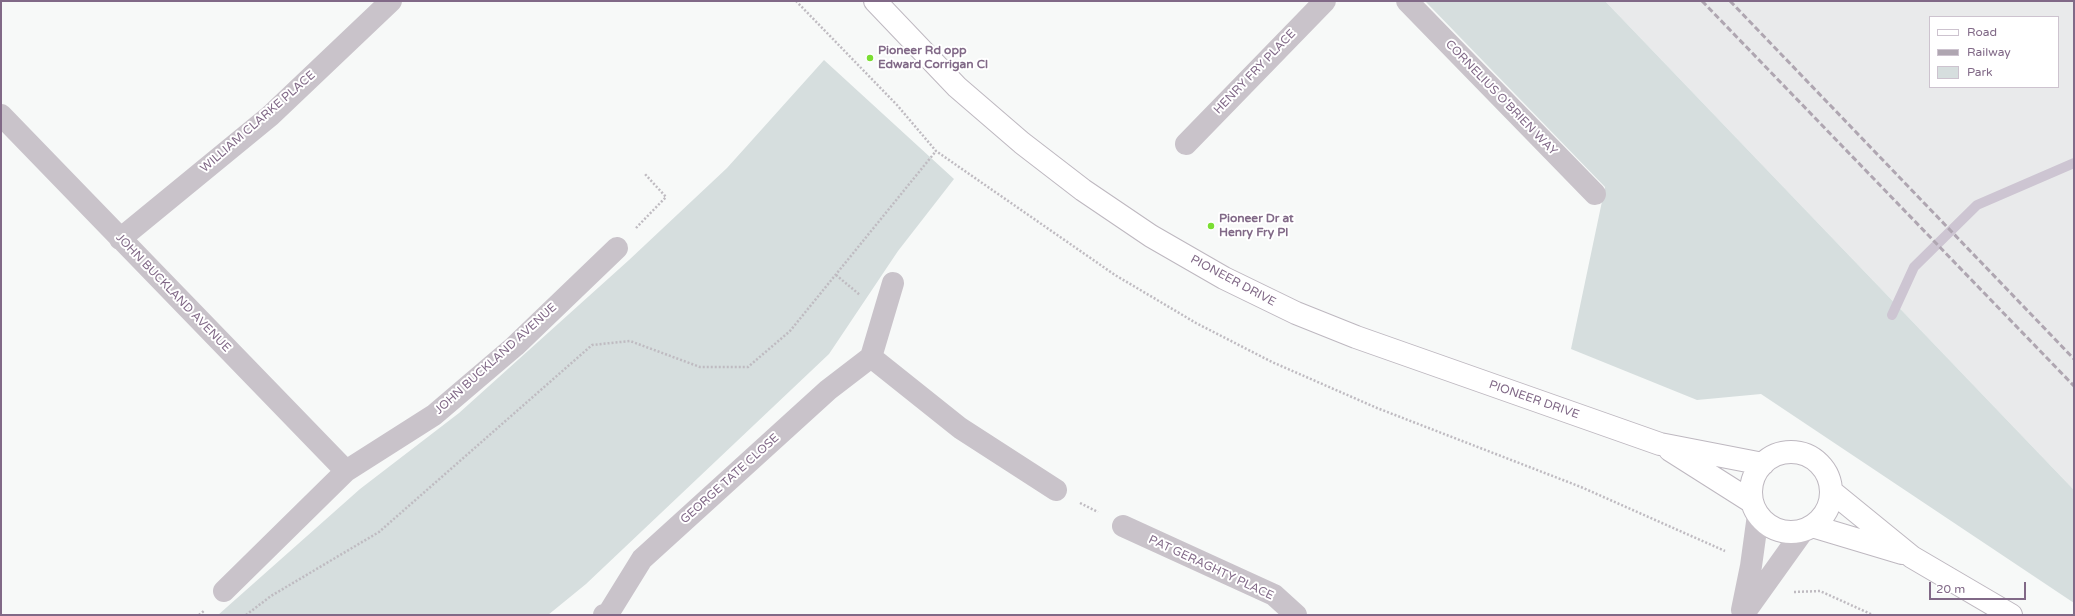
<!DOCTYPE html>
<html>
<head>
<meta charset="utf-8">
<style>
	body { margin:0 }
	#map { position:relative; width:2075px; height:616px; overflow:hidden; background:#f7f9f8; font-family:"Varela Round",sans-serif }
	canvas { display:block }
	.frame { position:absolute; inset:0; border:2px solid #816987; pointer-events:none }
	.legend { position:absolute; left:1929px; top:16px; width:130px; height:72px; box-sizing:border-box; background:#fff; border:1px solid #cdc3cf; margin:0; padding:5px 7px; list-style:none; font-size:12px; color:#816987 }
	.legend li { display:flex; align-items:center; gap:8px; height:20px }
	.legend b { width:20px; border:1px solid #cdc3cf }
	.scale { position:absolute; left:1929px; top:582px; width:97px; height:18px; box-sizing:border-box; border:2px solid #816987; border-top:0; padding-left:5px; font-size:12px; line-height:14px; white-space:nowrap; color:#816987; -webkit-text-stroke:3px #fff; paint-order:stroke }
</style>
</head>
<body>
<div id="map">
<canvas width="2075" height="616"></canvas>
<div class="frame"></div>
<ul class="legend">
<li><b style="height:5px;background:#fff"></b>Road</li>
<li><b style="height:5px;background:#afa6b1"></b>Railway</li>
<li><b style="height:11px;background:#d6dede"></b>Park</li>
</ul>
<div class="scale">20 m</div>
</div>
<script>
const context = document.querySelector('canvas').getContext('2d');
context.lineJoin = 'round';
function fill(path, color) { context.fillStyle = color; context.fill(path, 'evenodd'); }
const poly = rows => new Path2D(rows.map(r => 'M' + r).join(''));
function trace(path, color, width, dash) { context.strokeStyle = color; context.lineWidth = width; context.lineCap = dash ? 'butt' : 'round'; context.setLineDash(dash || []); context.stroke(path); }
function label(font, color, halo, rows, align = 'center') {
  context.font = font + ' "Varela Round",sans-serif'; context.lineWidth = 4; context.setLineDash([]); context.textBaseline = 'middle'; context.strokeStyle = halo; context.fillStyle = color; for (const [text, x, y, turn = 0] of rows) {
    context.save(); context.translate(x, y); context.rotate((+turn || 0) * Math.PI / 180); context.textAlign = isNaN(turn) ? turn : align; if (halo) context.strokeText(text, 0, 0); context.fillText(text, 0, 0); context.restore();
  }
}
const built = poly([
	[1605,1,2074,1,2074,490,1816,221],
	[1930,17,2058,17,2058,87,1930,87]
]);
const green = poly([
	[1425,1,1605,1,2074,490,2074,603,1761,394,1697,400,1571,349,1605,187],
	[824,60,954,179,898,251,829,354,586,584,548,615,218,615,360,489,459,413,629,260,727,168]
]);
const stream = poly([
	[1892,315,1914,267,1977,205,2074,163]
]);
const path = poly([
	[796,1,897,105,936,151,1115,275,1196,323,1272,362,1377,408,1581,487,1725,551],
	[636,228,666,197,644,173],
	[836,275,860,295],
	[1080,503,1098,512],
	[1794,592,1820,591,1873,615],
	[199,615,205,610],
	[246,615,271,596,379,532,592,345,630,341,700,367,748,367,790,331,936,151]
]);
const minor = poly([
	[1407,1,1595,194],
	[1,115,346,471],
	[1186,144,1325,1],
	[120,239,270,116,391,1],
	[871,357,960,428,1056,490],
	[1123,526,1274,595,1296,615],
	[224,591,346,471,434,415,515,346,617,248],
	[1742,610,1751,566,1758,515],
	[604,615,608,614,642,559,828,390,871,357,893,283],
	[1743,615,1803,531]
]);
const major = poly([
	[875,1,957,87,1022,143,1083,190,1151,236,1224,278,1296,313,1356,337,1660,444,1763,464],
	[1670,450,1752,502],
	'1751 492a40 40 0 1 1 80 0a40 40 0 1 1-80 0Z',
	[1831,491,1912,557,2011,615],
	[1812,526,1902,553]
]);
const rail = poly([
	[1702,1,2074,386],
	[1730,1,2074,359]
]);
const markers = [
	[870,58,4,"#7ade32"],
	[1211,226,4,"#7ade32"]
];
const poiNames = [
	["Pioneer Rd opp",878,51],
	["Edward Corrigan Cl",878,65],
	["Pioneer Dr at",1219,219],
	["Henry Fry Pl",1219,233]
];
const streetNames = [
	["HENRY FRY PLACE",1255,72,-46],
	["CORNELIUS O'BRIEN WAY",1501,98,46],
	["WILLIAM CLARKE PLACE",258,122,-41],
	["PIONEER DRIVE",1233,281,28],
	["JOHN BUCKLAND AVENUE",173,293,46],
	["JOHN BUCKLAND AVENUE",496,359,-42],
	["PIONEER DRIVE",1534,400,19],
	["GEORGE TATE CLOSE",730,479,-42],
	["PAT GERAGHTY PLACE",1211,568,25]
];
fill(built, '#e9eaeb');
fill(green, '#d6dede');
trace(stream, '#cdc5d2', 10);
trace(major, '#beb8c0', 24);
trace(path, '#bfbbc1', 2.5, [2, 2]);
trace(minor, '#c9c3ca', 22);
trace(major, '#fff', 22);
trace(rail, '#afa6b1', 3, [6, 3]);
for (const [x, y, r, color] of markers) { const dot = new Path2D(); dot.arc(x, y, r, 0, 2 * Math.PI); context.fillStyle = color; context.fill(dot); trace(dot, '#fff', 1.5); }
label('bold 12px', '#816987', '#fff', poiNames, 'left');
label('12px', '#816987', '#fff', streetNames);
</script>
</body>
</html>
